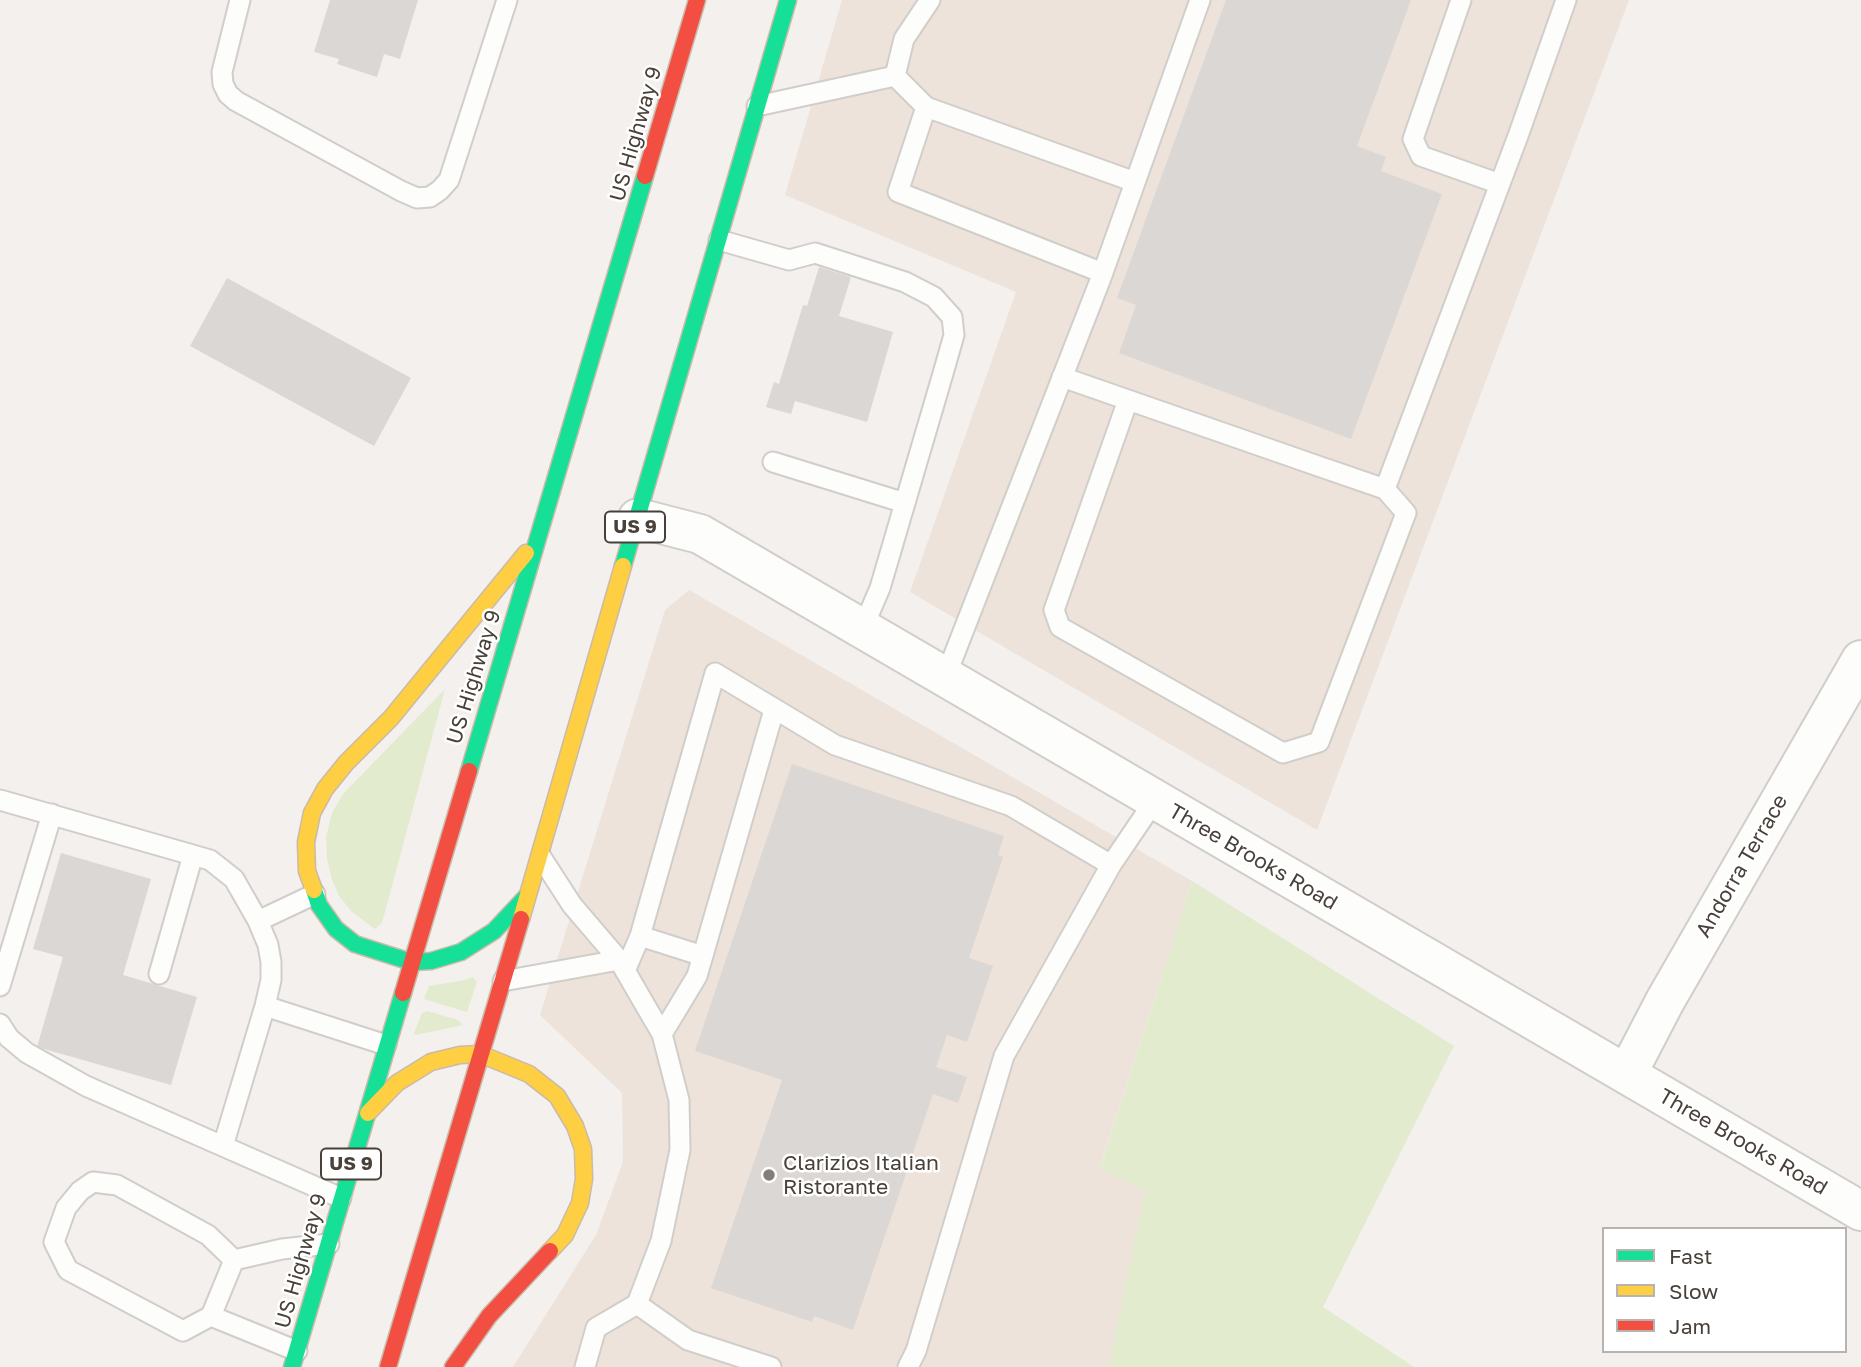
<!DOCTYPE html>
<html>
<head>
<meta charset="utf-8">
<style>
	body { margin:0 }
	#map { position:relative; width:1861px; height:1367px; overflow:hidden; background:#f3f0ed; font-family:"Golos Text",sans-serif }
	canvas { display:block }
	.legend { position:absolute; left:1602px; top:1227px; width:245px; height:126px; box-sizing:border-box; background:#fff; border:2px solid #b6b3b0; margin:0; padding:9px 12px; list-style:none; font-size:21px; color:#494139 }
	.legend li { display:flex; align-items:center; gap:14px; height:35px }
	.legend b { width:35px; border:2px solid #b6b3b0 }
</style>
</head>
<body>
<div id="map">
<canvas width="1861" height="1367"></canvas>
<ul class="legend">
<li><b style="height:9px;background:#16e098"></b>Fast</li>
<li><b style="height:9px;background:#ffcf43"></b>Slow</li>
<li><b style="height:9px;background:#f24e42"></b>Jam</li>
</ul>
</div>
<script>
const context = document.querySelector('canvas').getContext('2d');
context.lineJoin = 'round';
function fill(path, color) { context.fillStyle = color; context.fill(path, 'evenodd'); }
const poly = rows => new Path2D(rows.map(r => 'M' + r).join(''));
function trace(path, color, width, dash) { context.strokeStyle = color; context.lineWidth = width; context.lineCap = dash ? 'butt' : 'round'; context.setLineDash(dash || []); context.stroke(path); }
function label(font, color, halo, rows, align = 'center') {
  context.font = font + ' "Golos Text",sans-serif'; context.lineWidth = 5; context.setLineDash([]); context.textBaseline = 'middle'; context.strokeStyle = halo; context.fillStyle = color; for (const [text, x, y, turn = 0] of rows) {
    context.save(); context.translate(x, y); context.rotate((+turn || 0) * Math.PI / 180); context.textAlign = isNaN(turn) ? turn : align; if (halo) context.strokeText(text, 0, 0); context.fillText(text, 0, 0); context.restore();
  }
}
const commercial = poly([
	[842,0,1629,0,1317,830,910,592,1016,292,785,195],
	[689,590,1192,881,1100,1168,1146,1190,1108,1367,513,1367,596,1235,623,1162,622,1093,540,1015,665,610]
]);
const green = poly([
	[445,689,382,923,375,929,352,912,339,896,332,880,327,859,326,837,332,813,343,794],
	[1192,881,1454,1046,1323,1307,1414,1367,1108,1367,1145,1191,1100,1169],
	[473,977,477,982,467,1012,424,999,429,986,460,981],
	[427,1011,458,1020,463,1025,416,1035,414,1033,422,1013]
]);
const building = poly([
	[330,0,418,0,400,59,384,54,377,77,337,64,339,59,314,52],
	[1226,0,1411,0,1357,146,1386,157,1381,171,1442,194,1351,439,1119,353,1136,305,1117,298],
	[819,267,851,277,839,316,893,332,867,422,795,401,791,414,766,407,774,382,779,384,803,305,807,306],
	[227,278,411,378,374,446,190,346],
	[792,764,1004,836,998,855,1003,857,969,958,993,966,967,1042,947,1035,936,1067,967,1077,958,1103,933,1094,853,1330,814,1316,812,1322,711,1288,782,1080,695,1051],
	[61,853,151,879,123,975,197,997,171,1085,37,1047,63,957,33,949]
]);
const lane = poly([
	[240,0,222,72,223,84,228,94,236,101,401,191,417,198,430,197,440,190,449,180,507,0],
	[1461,0,1413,139,1421,156,1500,184],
	[895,76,926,107,898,192,1103,273],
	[895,76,904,39,930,0],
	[757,106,895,76],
	[926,107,1135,182],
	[719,240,789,260,815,253,905,282,934,297,952,317,954,335,942,377,880,588,862,630],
	[1062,377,1128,400,1226,434,1318,466,1385,489,1406,513,1319,742,1283,753,1060,627,1054,610,1128,400],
	[773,462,905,503],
	[1385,489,1518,136,1566,0],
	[945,678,1101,278,1200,0],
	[0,800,210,860,234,879,258,921,315,894],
	[541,857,572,905,619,960,645,1005,662,1034,679,1100,680,1150,661,1241,637,1304,688,1340,771,1367],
	[258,921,268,945,271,962,271,980,265,1006],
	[640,936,703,956],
	[625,971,640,936,715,673,835,745,1011,806,1111,865],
	[159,974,193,855],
	[503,981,619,960],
	[0,986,52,814],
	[0,1024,9,1038,27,1053,86,1086,341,1198],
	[662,1034,697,976,774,710],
	[223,1146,265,1006,386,1045],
	[211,1316,234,1260],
	[297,1351,211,1316,183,1331,68,1270,54,1242,66,1208,80,1191,93,1182,117,1185,208,1235,234,1260,282,1249,329,1244],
	[585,1367,596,1328,637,1304],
	[908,1367,916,1351,1004,1056,1111,865,1155,800]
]);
const street = poly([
	[638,518,700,534,1861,1211],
	[1627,1074,1665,1001,1861,660]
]);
const fast = poly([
	[623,566,788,0],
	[469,771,645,176],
	[314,890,319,905,336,929,355,944,411,962,431,961,461,952,494,931,526,897],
	[292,1367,403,993]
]);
const slow = poly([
	[314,890,307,871,306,842,312,813,325,789,346,763,391,718,526,553],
	[521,919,623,566],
	[368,1113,397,1083,431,1062,460,1055,480,1054,529,1074,557,1096,575,1126,583,1149,584,1179,580,1203,565,1235,550,1251]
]);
const jam = poly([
	[645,176,697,0],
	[403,993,469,771],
	[388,1367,521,919],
	[453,1367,489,1316,550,1251]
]);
const markers = [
	[769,1175,7,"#847e78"]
];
const shields = [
	[635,527,60],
	[351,1164,60]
];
const shieldNames = [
	["US 9",635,527],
	["US 9",351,1164]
];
const streetNames = [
	["US Highway 9",636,134,-74],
	["US Highway 9",474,677,-73],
	["Three Brooks Road",1253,857,30],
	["Andorra Terrace",1742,866,-60],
	["Three Brooks Road",1743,1142,30],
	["US Highway 9",301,1261,-74]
];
const poiNames = [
	["Clarizios Italian",783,1163],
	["Ristorante",783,1187]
];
fill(commercial, '#ede3da');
fill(green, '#e3ebce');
fill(building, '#dbd7d4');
trace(lane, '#d1ceca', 23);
trace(street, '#d1ceca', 42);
trace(fast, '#cabaa9', 19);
trace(slow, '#cabaa9', 19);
trace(jam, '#cabaa9', 19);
trace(lane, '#fdfdfc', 19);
trace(street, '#fdfdfc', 38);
trace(fast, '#16e098', 16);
trace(slow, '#ffcf43', 16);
trace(jam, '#f24e42', 16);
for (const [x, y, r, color] of markers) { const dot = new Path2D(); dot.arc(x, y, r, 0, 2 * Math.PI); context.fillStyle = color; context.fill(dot); trace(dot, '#fff', 2.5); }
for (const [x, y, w] of shields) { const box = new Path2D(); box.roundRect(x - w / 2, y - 15.5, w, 31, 5); context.fillStyle = '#fff'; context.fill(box); trace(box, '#494139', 2); }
label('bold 19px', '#494139', null, shieldNames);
label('21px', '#494139', '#fff', streetNames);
label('21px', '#494139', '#fff', poiNames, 'left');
</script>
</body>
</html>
